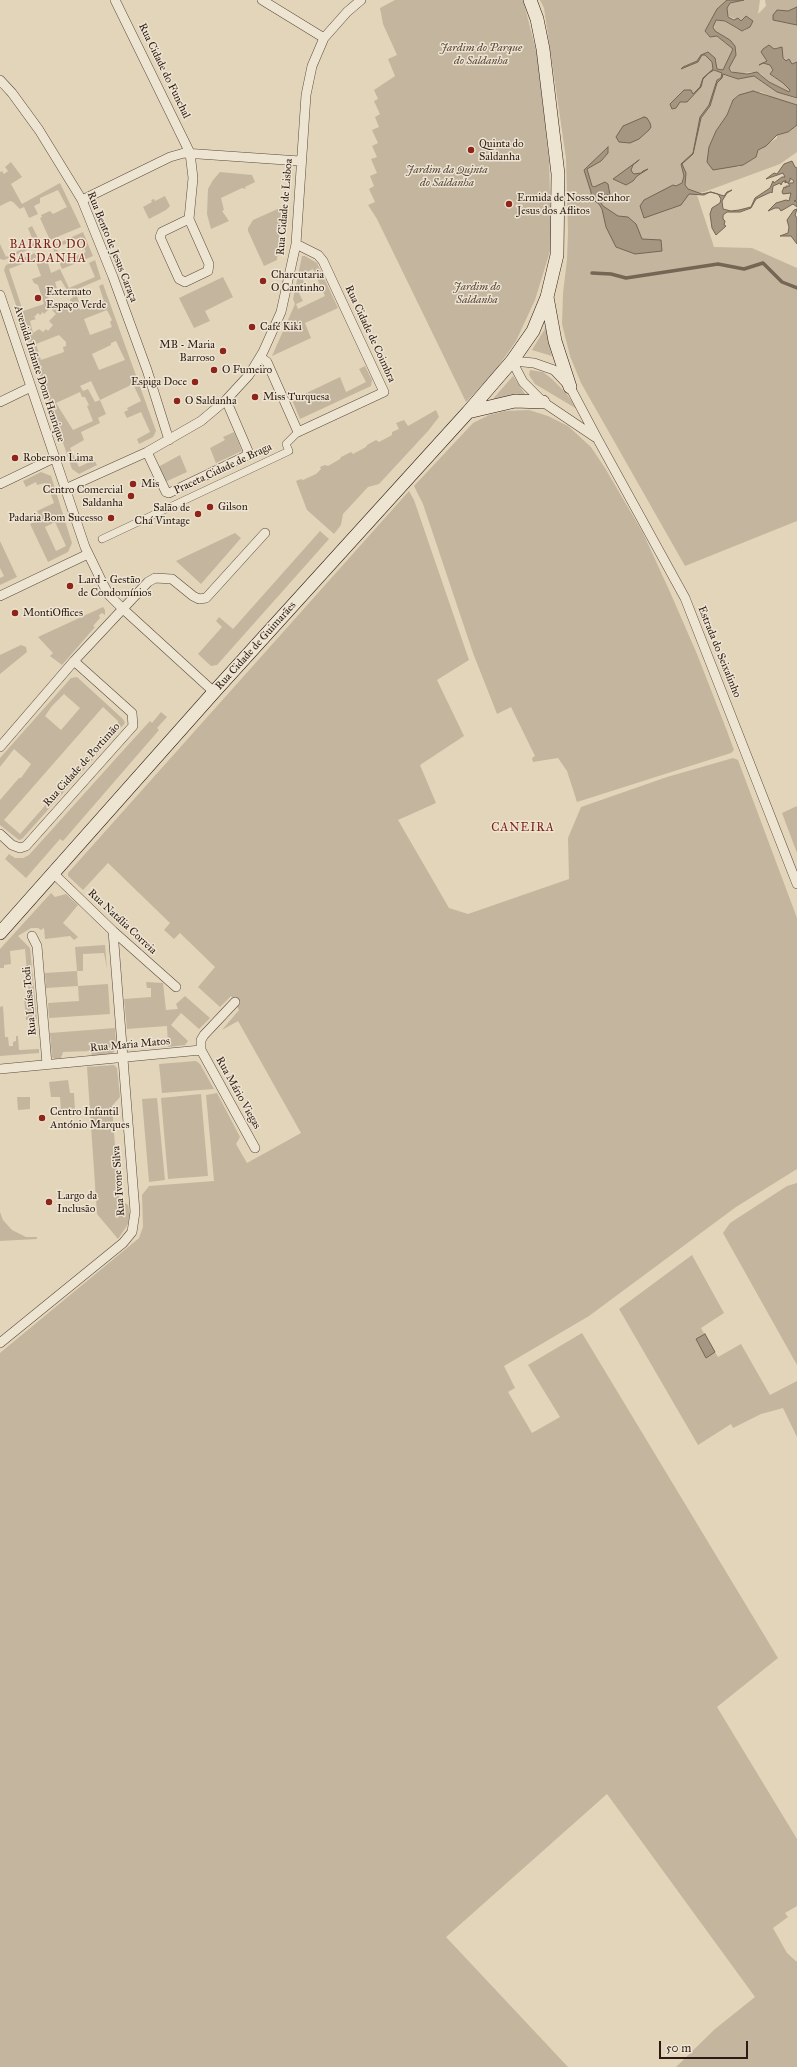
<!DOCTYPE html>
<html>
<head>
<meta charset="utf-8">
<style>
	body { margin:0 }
	#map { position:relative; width:797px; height:2067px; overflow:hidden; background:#e3d5ba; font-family:"IM FELL Great Primer",serif }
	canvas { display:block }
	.scale { position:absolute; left:659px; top:2041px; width:89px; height:18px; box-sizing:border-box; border:2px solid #2d1b13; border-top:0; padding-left:5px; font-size:12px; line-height:14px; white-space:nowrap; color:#2d1b13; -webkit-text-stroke:3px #ede4d2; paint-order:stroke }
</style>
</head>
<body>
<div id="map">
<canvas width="797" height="2067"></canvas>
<div class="scale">50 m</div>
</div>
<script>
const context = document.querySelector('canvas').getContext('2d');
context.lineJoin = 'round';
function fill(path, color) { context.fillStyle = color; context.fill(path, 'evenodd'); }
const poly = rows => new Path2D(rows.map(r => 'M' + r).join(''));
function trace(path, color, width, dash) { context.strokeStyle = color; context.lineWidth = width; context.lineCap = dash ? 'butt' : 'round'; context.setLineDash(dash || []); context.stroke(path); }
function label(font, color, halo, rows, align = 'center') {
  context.font = font + ' "IM FELL Great Primer",serif'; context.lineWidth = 3; context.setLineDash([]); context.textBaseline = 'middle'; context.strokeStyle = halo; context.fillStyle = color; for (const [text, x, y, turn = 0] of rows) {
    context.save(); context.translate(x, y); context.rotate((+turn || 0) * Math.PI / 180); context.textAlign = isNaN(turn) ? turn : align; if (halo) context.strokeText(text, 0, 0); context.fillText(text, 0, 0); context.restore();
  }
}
const green = poly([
	[395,0,523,0,537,54,549,160,551,232,550,251,535,300,516,341,495,371,466,402,377,219,368,205,375,202,369,189,374,186,370,176,377,173,371,159,377,157,372,146,378,143,372,130,379,127,375,117,380,114,374,101,378,99,374,90,395,76,388,59,397,55,383,24,380,8],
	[540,0,727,0,717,9,705,31,710,37,717,36,733,49,725,75,738,79,754,76,777,92,797,99,797,105,780,101,761,92,736,97,732,102,727,115,716,131,709,147,738,167,756,157,758,150,777,138,777,135,788,132,797,125,797,152,780,164,704,192,698,193,688,190,697,195,714,247,752,248,797,268,797,521,685,566,581,383,570,356,562,324,563,293,567,260,568,231,566,158,544,8],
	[744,0,760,0,758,14,766,6,765,0,797,0,797,62,792,64,786,61,781,55,782,51,778,47,774,49,771,48,761,52,767,61,760,65,763,63,770,65,773,70,772,76,783,83,790,90,789,92,769,82,761,74,752,72,735,74,729,68,736,55,730,40,715,31,714,25,716,19,725,21,737,29,744,31,747,29,745,19,741,21,728,16,727,8,730,3],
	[11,162,22,177,11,184,22,204,60,183,81,227,50,240,40,218,42,217,41,215,50,211,53,214,67,207,58,190,40,198,40,203,34,206,38,214,29,218,24,207,20,209,13,202,10,201,0,206,0,172,2,171,4,174,8,171,5,167],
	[220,172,252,175,255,182,245,187,246,189,242,188,221,198,224,210,222,211,229,221,211,229,207,214,208,189,213,180],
	[165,196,170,206,166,210,149,219,143,207,152,202,151,200,154,199,155,201],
	[282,207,277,260,264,266,248,231,248,228,253,220],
	[32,226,41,244,4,260,0,259,0,244,6,257,34,243,28,228],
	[83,232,93,256,62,269,52,246],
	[79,238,86,252,64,261,56,248],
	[35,253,39,262,47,260,51,273,60,269,69,288,95,277,89,263,95,260,101,279,75,290,79,302,77,303,80,310,104,301,99,286,103,284,156,431,153,437,139,444,137,439,150,432,141,412,127,418,124,412,128,410,127,408,141,401,133,384,100,400,106,414,98,418,100,423,81,432,84,440,70,448,79,467,94,460,97,465,79,474,72,469,4,270,6,265],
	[35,259,41,276,32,279,34,283,38,285,44,304,23,311,9,269],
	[61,280,68,292,70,292,73,298,70,299,71,303,63,306,62,302,51,305,48,296,58,292,55,282],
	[50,308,56,314,49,321,53,325,48,331,46,329,43,332,39,329,33,333,30,321,36,319,34,317,38,313,40,315,43,312,44,314],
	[107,310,112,320,110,322,112,327,90,335,84,319],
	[59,335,66,342,66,346,63,347,64,352,41,360,36,344],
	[116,341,125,360,99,370,92,354,111,345,111,343],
	[91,381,100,400,95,402,88,389,83,391,80,386],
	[80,392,82,397,85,397,89,405,87,406,93,421,73,430,56,403],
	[302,256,305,256,317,263,338,308,305,323,311,338,272,356,295,304,293,299],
	[313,269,325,296,298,309,296,304,303,301,298,291,306,287,301,275],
	[223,277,233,297,205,311,210,321,194,328,179,298],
	[546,327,550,349,552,356,532,350],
	[365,366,372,380,371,386,300,419,292,400,340,377,346,392,366,382,359,369],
	[530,370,543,372,552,379,566,393,577,409,535,384,529,375],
	[513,376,525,394,492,400],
	[436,410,439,417,428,431,379,484,368,487,343,514,341,525,334,534,307,510,296,481,301,479,303,480,316,474,321,469,320,467,325,465,328,466,340,459,341,457,351,452,353,454,366,447,367,445,376,440,379,442,392,435,392,432,399,429,396,423,404,420,408,426],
	[529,410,548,416,568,426,591,447,605,468,643,533,670,592,697,654,727,731,734,750,731,753,577,802,567,771,558,758,533,762,532,758,535,756,511,707,497,714,473,653,423,504,414,486,473,423,489,415,505,411],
	[234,432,242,451,216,463,210,448,225,440,223,437],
	[180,455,187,472,165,482,158,467],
	[41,472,51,476,72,543,68,552,48,562,30,524,41,519,37,511,54,503,48,486,45,483,37,485,36,482,26,487,23,481],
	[55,522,66,546,56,551,45,527],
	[409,491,414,500,469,660,437,680,464,736,420,765,436,803,398,820,449,908,468,914,569,879,568,838,581,807,667,777,733,758,738,760,797,918,797,1169,736,1207,589,1316,504,1366,515,1388,508,1392,532,1433,560,1417,528,1365,582,1333,778,1658,717,1707,797,1839,797,1906,785,1913,788,1917,773,1928,787,1953,797,1962,797,2067,676,2067,715,2029,755,1997,607,1794,446,1937,568,2067,0,2067,0,1353,139,1238,143,1227,142,1195,149,1186,214,1181,206,1095,217,1093,240,1137,236,1144,247,1163,301,1133,238,1021,222,1030,239,1010,231,996,220,1007,198,987,215,967,180,933,174,939,164,930,170,923,108,863,83,890,68,876,68,873],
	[320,531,329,539,217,665,211,666,198,654,222,627,216,621,219,617,233,629],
	[235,533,241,538,201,584,176,561],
	[0,541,17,577,0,585,0,578,4,576,0,568],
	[103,607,105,610,105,615,102,613,99,615,100,618,93,626,95,627,62,665,50,656,53,653,38,637],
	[21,645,26,647,27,652,0,674,0,655],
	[77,677,123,719,125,723,22,839,19,840,0,825,0,800,19,778,21,778,31,764,14,749,0,767,0,758,71,678],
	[64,694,80,708,61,730,45,716,52,706],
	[103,707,118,721,118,723,20,834,4,820],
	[161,712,167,717,157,728,159,730,63,841,60,839,26,878,5,859,9,854,15,858,23,858,29,855,128,745,150,721,152,723],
	[797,806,797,853,782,813],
	[51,893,55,897,66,894,78,905,63,923,78,937,74,940,70,936,45,939,44,928,41,930,38,928,31,928,18,936,30,948,37,1019,26,1020,24,997,29,996,25,949,10,951,11,964,4,965,4,968,0,968,0,949],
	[105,945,107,969,104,953,83,954,83,971,77,971,78,986,108,984,110,1014,49,1018,48,1003,79,1001,78,986,46,988,45,973,77,971,75,947],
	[146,982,163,983,166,1010,178,1009,176,1004,185,996,210,1018,199,1029,181,1013,171,1025,188,1041,185,1045,168,1047,167,1026,127,1029,124,999,151,997,151,988,147,988],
	[3,1006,5,1037,8,1037,9,1046,13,1046,13,1042,16,1041,16,1036,18,1036,19,1050,39,1049,39,1053,0,1056,0,1007],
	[115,1028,116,1047,114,1052,110,1054,92,1056,91,1051,63,1052,61,1058,55,1059,52,1057,50,1033],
	[196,1061,200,1064,214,1089,162,1093,159,1064],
	[114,1065,117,1068,120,1097,112,1106,119,1199,128,1205,130,1215,128,1224,118,1239,97,1214,87,1067],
	[68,1080,70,1093,74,1093,75,1110,61,1111,60,1097,51,1097,49,1082],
	[201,1094,208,1176,168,1179,161,1098],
	[17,1097,30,1097,30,1109,18,1110],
	[157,1098,165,1180,149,1182,142,1099],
	[797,1183,797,1365,723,1233,730,1223,787,1186],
	[0,1212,3,1220,12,1230,26,1237,37,1237,37,1239,0,1241],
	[692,1255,724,1313,701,1328,718,1357,741,1344,770,1395,797,1381,797,1437,783,1408,761,1414,733,1428,731,1424,698,1445,619,1309]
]);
const water = poly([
	[727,0,744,0,730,3,727,8,728,17,734,20,738,18,741,21,746,16,753,21,750,27,742,31,725,21,716,20,713,27,715,31,730,40,735,46,736,55,729,68,731,72,747,74,757,72,769,82,789,92,790,90,783,83,770,74,773,70,770,65,763,63,759,65,767,61,761,52,763,49,769,45,774,49,782,47,783,58,786,61,789,59,792,64,797,62,797,98,777,92,754,76,738,79,723,74,722,78,717,83,710,106,701,118,693,154,682,164,686,173,685,185,688,189,702,194,711,192,724,196,727,192,732,190,727,193,722,201,723,209,731,211,739,210,751,207,755,198,770,188,773,181,774,183,782,177,785,177,783,173,766,179,774,173,777,174,784,164,792,161,795,167,797,168,797,200,794,201,797,202,797,207,793,204,781,211,779,208,775,208,768,211,776,203,786,200,789,201,791,193,783,194,782,192,784,187,786,188,786,186,790,186,788,183,793,183,794,181,790,178,790,181,787,183,785,180,786,183,783,181,781,185,780,183,773,186,772,193,771,192,756,199,751,208,740,212,727,212,723,215,723,219,725,221,724,225,726,226,716,235,712,228,710,214,712,208,720,203,721,199,718,194,710,192,704,195,689,194,681,205,644,218,640,206,644,200,673,185,676,186,682,183,684,176,681,164,693,153,700,117,709,105,717,80,721,78,722,73,714,70,709,73,703,79,701,87,687,102,680,102,676,108,672,109,670,104,684,90,691,90,693,94,700,87,703,78,713,69,712,62,705,55,702,55,698,62,681,69,683,67,697,61,701,55,708,52,715,58,717,69,723,70,733,49,717,36,710,37,705,31,717,9,727,0],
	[797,7,797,25,773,20,773,15,777,10,788,11,797,7],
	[753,91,797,105,797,125,788,132,777,135,766,146,758,150,756,157,743,165,713,170,707,162,709,147,716,131,727,115,733,100,739,95,753,91],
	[644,117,647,118,650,123,651,127,649,130,639,139,630,143,619,142,616,137,623,126,644,117],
	[608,147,608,153,601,161,587,169,592,186,594,187,605,182,608,184,610,195,604,195,599,200,603,206,618,216,628,217,636,224,642,239,661,240,662,251,635,254,616,247,606,227,602,209,599,204,592,199,591,192,584,170,608,147],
	[639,160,633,165,631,170,632,172,634,174,641,173,643,171,648,169,637,176,633,181,626,185,613,179,639,160],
	[797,209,795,215,797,218,797,244,791,236,780,236,788,233,789,227,787,220,794,210,797,209],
	[705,1334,715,1352,706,1358,696,1339,705,1334]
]);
const stream = poly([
	[592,273,611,274,626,278,718,264,744,269,763,263,782,282,797,288]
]);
const pedestrian = poly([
	[102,539,289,451,286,444,298,432]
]);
const minor = poly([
	[115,0,190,153,193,178,189,219],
	[262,0,324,38],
	[0,80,12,93,39,130,82,200,113,277,147,370,169,440],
	[82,200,170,157,184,153,300,161],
	[189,219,209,264,208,271,185,282,179,279,160,237,162,232,189,219],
	[0,295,85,547,103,584,109,595,122,608,214,692],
	[260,357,267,362,298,432,384,392,323,261,318,255,296,244],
	[512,361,534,363,554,370,570,387,597,438,685,598,797,884],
	[512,361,523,382,543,402,595,437],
	[0,402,31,387],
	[147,452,166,492,169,493,246,456,248,451,226,400],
	[0,484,54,458],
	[65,489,147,452,201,421,226,400,249,375,263,352,281,312,296,244,306,95,312,66,324,38,347,12,361,0],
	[0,596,88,554],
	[0,747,74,661,148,582,155,578,172,579,193,596,199,599,206,598,265,533],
	[0,834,12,845,20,848,26,846,133,726,132,713,74,661],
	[53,873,113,931,176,987],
	[32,936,37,946,47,1064],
	[201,1050,255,1148],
	[0,1069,201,1050,201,1040,204,1035,235,1002],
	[0,1343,123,1243,132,1232,135,1212,113,931]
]);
const secondary = poly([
	[547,297,555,341,570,387],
	[468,412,515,401,543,402],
	[0,933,214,692,468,412,512,361,533,331,547,297,557,255,558,174,543,49,537,19,530,0]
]);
const markers = [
	[471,150,4,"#8f2418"],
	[509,204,4,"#8f2418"],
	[263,281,4,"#8f2418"],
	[38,298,4,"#8f2418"],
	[252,327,4,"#8f2418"],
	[223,351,4,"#8f2418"],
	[214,370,4,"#8f2418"],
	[195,382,4,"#8f2418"],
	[255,397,4,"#8f2418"],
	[177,401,4,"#8f2418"],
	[15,458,4,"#8f2418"],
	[133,484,4,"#8f2418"],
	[131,496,4,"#8f2418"],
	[210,507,4,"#8f2418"],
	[198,514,4,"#8f2418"],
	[111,518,4,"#8f2418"],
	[70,586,4,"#8f2418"],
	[15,613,4,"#8f2418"],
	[42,1118,4,"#8f2418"],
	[49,1202,4,"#8f2418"]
];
const parkNames = [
	["Jardim do Parque",481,48],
	["do Saldanha",481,61],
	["Jardim da Quinta",447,170],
	["do Saldanha",447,183],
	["Jardim do",477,287],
	["Saldanha",477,300]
];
const streetNames = [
	["Rua Cidade do Funchal",164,71,64],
	["Rua Cidade de Lisboa",285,207,-85],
	["Rua Bento de Jesus Caraça",112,247,68],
	["Rua Cidade de Coimbra",370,334,65],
	["Avenida Infante Dom Henrique",39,374,72],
	["Praceta Cidade de Braga",223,469,-25],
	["Rua Cidade de Guimarães",256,646,-48],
	["Estrada do Seixalinho",719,652,68],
	["Rua Cidade de Portimão",82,765,-48],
	["Rua Natália Correia",122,922,43],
	["Rua Luísa Todi",30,1001,-95],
	["Rua Maria Matos",130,1045,-5],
	["Rua Mário Viegas",238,1093,61],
	["Rua Ivone Silva",119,1181,-94]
];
const poiNames = [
	["Quinta do",479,144],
	["Saldanha",479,157],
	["Ermida de Nosso Senhor",517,198],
	["Jesus dos Aflitos",517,211],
	["Charcutaria",271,275],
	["O Cantinho",271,288],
	["Externato",46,292],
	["Espaço Verde",46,305],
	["Café Kiki",260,327],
	["MB - Maria",215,345,"right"],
	["Barroso",215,358,"right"],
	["O Fumeiro",222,370],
	["Espiga Doce",187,382,"right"],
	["Miss Turquesa",263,397],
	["O Saldanha",185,401],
	["Roberson Lima",23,458],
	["Mis",141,484],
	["Centro Comercial",123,490,"right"],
	["Saldanha",123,503,"right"],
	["Gilson",218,507],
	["Salão de",190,508,"right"],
	["Chá Vintage",190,521,"right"],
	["Padaria Bom Sucesso",103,518,"right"],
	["Lard - Gestão",78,580],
	["de Condomínios",78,593],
	["MontiOffices",23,613],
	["Centro Infantil",50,1112],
	["António Marques",50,1125],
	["Largo da",57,1196],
	["Inclusão",57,1209]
];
const neighbourhoodNames = [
	["BAIRRO DO",48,245],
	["SALDANHA",48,259],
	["CANEIRA",523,828]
];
fill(green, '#c4b59e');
fill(water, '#a59681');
trace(water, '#756555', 1);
trace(stream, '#756555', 3.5);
trace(pedestrian, '#5a4a3d', 8);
trace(minor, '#5a4a3d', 10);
trace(secondary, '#2d1b13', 14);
trace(pedestrian, '#ede4d2', 7);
trace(minor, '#ede4d2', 9);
trace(secondary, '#ede4d2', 13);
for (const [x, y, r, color] of markers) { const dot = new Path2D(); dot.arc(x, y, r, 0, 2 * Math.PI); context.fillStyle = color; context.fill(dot); trace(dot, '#ede4d2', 1.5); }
label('italic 11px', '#5a493d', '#ede4d2', parkNames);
label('11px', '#2d1b13', '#ede4d2', streetNames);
label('11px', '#2d1b13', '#ede4d2', poiNames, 'left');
context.letterSpacing = '1px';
label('12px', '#7a1f14', '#ede4d2', neighbourhoodNames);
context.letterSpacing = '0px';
</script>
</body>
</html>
